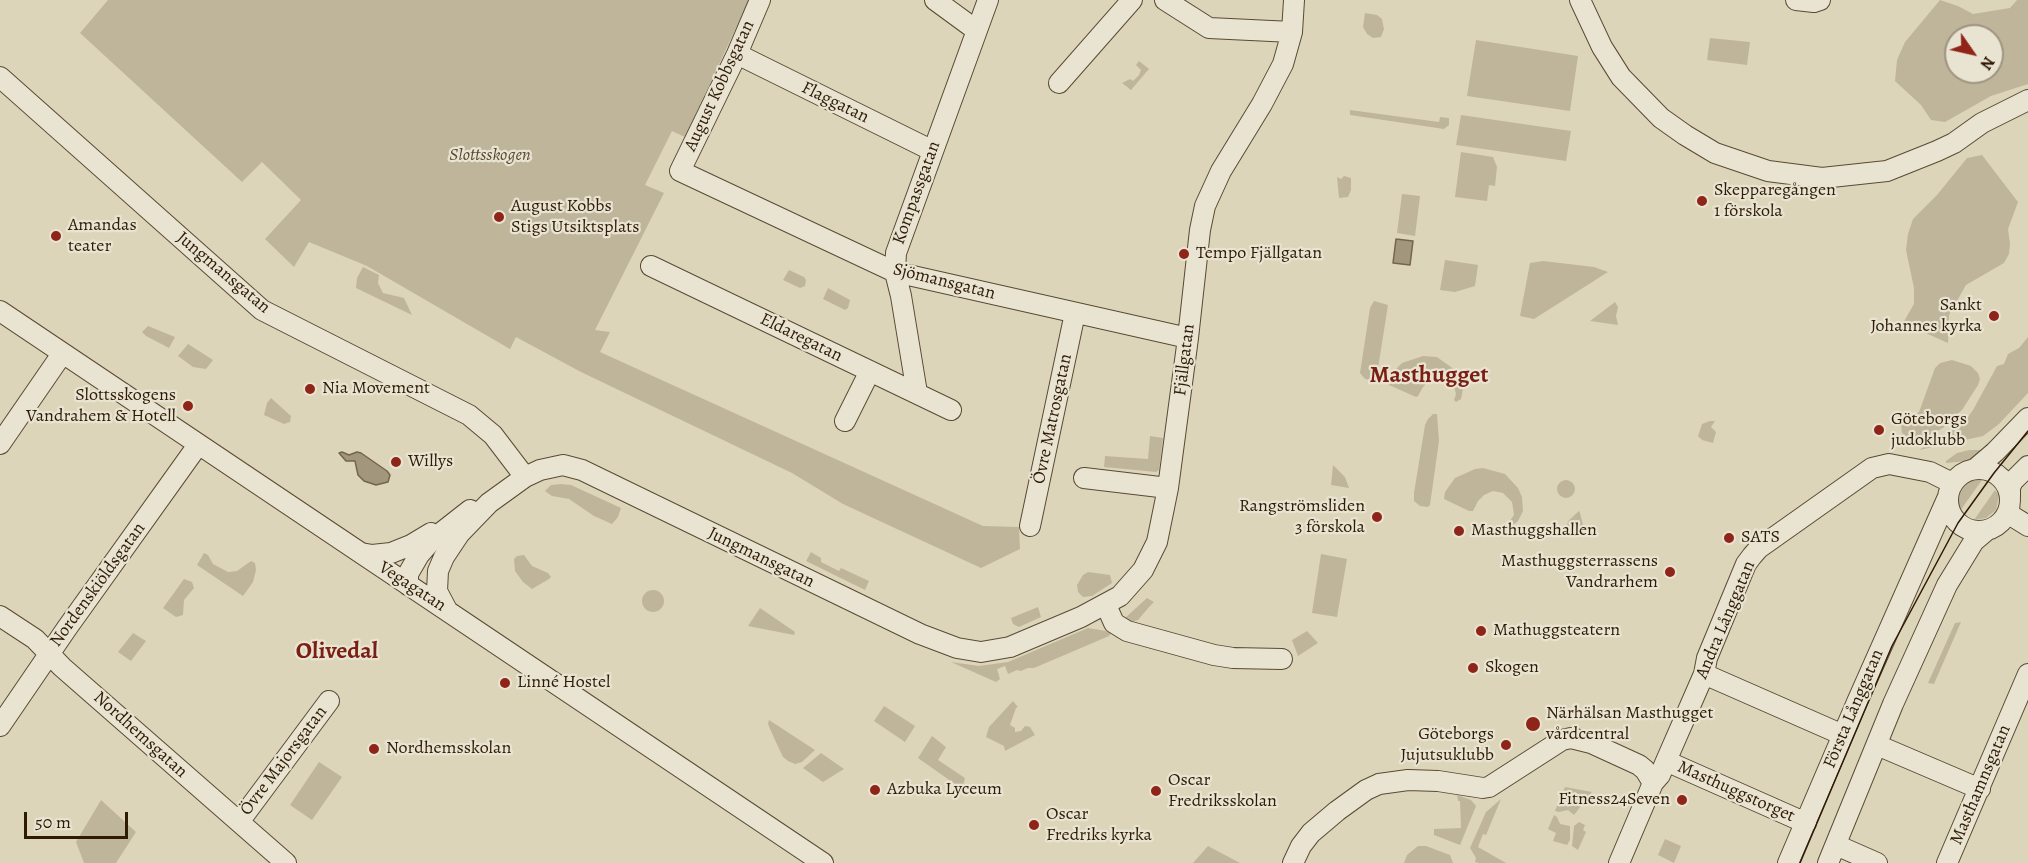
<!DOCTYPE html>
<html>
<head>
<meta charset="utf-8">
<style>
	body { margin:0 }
	#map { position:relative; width:2028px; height:863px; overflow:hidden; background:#ddd5ba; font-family:Alegreya,serif }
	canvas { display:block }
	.north { position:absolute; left:1944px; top:24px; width:60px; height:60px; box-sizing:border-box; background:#e9e4d2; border:2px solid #9f9480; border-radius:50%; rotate:124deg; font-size:16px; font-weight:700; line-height:24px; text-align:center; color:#2f1b05 }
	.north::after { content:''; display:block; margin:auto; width:21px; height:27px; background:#8f2418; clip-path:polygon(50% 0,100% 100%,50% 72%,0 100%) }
	.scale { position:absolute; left:24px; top:812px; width:104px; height:27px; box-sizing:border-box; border:3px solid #2f1b05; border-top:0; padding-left:8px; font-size:18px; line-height:21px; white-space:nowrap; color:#2f1b05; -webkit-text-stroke:4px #e9e4d2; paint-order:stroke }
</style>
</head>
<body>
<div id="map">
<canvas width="2028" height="863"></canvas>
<div class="north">N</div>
<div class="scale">50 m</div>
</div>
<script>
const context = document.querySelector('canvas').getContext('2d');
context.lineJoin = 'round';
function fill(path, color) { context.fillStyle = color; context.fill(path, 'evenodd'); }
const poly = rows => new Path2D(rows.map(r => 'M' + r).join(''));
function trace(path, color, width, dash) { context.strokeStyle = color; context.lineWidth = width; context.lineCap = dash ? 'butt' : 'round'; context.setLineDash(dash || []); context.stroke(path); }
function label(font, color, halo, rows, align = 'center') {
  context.font = font + ' Alegreya,serif'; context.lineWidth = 4.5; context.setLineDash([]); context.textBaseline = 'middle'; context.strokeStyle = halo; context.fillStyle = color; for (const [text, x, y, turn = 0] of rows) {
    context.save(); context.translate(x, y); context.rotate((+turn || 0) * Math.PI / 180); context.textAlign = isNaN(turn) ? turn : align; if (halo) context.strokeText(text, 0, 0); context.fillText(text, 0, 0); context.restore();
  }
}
const green = poly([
	[108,0,749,0,685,137,672,131,645,185,664,193,595,330,610,332,600,352,983,526,1019,527,1020,549,981,568,843,504,792,473,581,372,516,337,510,349,367,266,309,242,294,267,265,239,301,200,262,162,242,182,80,33],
	[1940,0,1958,6,1973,14,2010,8,2017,0,2028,0,2028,84,1991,96,1945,122,1931,120,1921,105,1895,81,1897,60,1905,42],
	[1956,36,1992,36,1992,72,1956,72],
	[1365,13,1377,15,1382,19,1384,29,1381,37,1373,38,1367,34,1363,27],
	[1710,38,1750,42,1747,65,1707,60],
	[1476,40,1578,56,1570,111,1467,96],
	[1139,61,1149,69,1131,90,1122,83,1130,79,1133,81,1139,75,1141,70,1136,65],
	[1350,110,1439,122,1440,117,1449,118,1449,125,1444,129,1350,115],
	[1461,115,1571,131,1566,161,1456,145],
	[1461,152,1493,157,1497,167,1495,186,1489,185,1487,201,1455,197],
	[1982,155,2018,202,2008,229,2010,244,2009,254,2004,263,1966,285,1949,315,1948,343,1903,323,1914,304,1914,288,1906,250,1908,234,1913,219,1937,195,1967,158],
	[1344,176,1351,178,1351,190,1348,197,1339,198,1337,177,1341,179],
	[1402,194,1420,196,1415,236,1397,233],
	[1445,260,1478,265,1475,286,1455,292,1440,290],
	[1543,261,1594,267,1608,272,1534,319,1520,316,1530,263],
	[363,267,379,275,378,283,383,293,404,298,412,315,356,288,357,278],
	[789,270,804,277,806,280,805,286,800,288,783,280],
	[828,288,850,300,848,308,845,310,823,299],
	[1374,301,1388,305,1376,381,1365,379,1360,373,1370,308],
	[1615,302,1618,307,1616,316,1618,325,1590,321],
	[148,326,175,337,169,348,146,336,142,332],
	[2028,337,2028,393,1999,424,1983,436,1919,450,1963,424,1973,410,1997,366,2004,364,2008,354,2019,348],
	[188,344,213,360,206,369,193,367,178,356],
	[1423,356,1437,357,1455,370,1460,377,1463,389,1461,399,1456,402,1454,400,1456,394,1454,386,1442,378,1430,379,1423,387,1418,396,1416,397,1389,385,1396,369,1402,363],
	[1952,360,1971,366,1978,373,1980,379,1978,385,1962,410,1943,428,1920,440,1914,441,1907,439,1902,433,1901,425,1919,412,1935,368,1940,363],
	[271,398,291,416,290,422,284,424,264,415,267,403],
	[1433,414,1437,414,1439,441,1430,505,1428,507,1420,506,1414,501,1414,493,1425,425,1428,419],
	[1710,421,1715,421,1711,427,1716,432,1713,443,1702,440,1698,436,1702,424],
	[1150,436,1163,438,1159,470,1156,472,1104,467,1105,456,1148,459],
	[1969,450,1980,450,1984,454,1968,461,1946,463,1946,461,1957,453],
	[1333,465,1345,477,1349,488,1331,485],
	[1483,468,1505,474,1518,488,1522,497,1523,511,1518,521,1513,525,1509,522,1514,515,1512,502,1503,493,1493,491,1484,495,1478,501,1473,511,1469,511,1444,499,1445,492,1455,478,1475,469],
	[1976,479,1982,480,1960,511,1958,502,1961,489,1966,483],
	'1557 489a9 9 0 1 1 18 0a9 9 0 1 1-18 0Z',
	[561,484,571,485,621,508,618,517,612,524,594,516,569,499,552,496,545,491,551,485],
	[1995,490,1999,495,1996,510,1986,518,1974,520],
	[1579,511,1580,513,1585,533,1570,530,1567,526,1568,521],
	[811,552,821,558,821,562,839,571,841,568,869,581,865,590,806,561],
	[204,553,208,555,213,564,228,572,237,571,251,561,255,563,256,570,253,582,243,596,197,565],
	[1321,554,1347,559,1337,617,1312,613],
	[524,555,532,566,548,573,551,577,549,579,532,589,523,582,515,571,514,559,517,556],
	[1088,572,1110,575,1112,583,1092,596,1083,597,1078,592,1077,585,1083,575],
	[184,579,192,582,194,588,184,600,183,615,176,617,163,608],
	'642 601a11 11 0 1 1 22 0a11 11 0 1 1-22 0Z',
	[1147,598,1154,602,1150,606,1138,620,1129,623,1125,618],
	[1038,607,1041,617,1019,627,1013,624,1011,618],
	[760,608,795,632,794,635,748,626],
	[1961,622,1934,684,1928,683,1955,623],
	[1088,628,1112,632,1109,636,1034,668,1028,668,1021,671,1017,670,1008,674,1005,666,997,669,1000,679,996,682,951,662,979,666,1008,662],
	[1307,631,1318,643,1298,656,1292,640],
	[133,633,146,641,131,661,118,652],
	[1013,701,1018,707,1016,708,1010,725,1015,728,1015,732,1021,731,1025,726,1030,727,1035,735,1005,751,1004,746,986,737,989,727],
	[884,706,915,726,905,742,874,721],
	[769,720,815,750,802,762,795,764,788,761,783,757,775,740,768,724],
	[932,736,946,747,938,760,965,778,962,789,918,758],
	[821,753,844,769,823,782,803,768],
	[319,762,342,777,312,820,290,805],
	[1565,787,1592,792,1574,815,1568,810,1559,812,1555,811],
	[1457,795,1471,800,1476,806,1460,845,1434,835,1434,829,1461,828,1460,801,1458,801],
	[1501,799,1486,835,1483,834,1478,847,1506,863,1479,863,1475,862,1476,858,1470,848,1486,812],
	[101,800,136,832,116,863,84,863,76,842],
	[1554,815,1557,817,1560,824,1570,826,1570,840,1567,845,1553,841,1556,833,1548,829],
	[1579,822,1585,825,1583,830,1586,832,1578,850,1572,846,1574,826],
	[1665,839,1681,846,1674,863,1658,855],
	[1208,846,1240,863,1193,863],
	[1418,846,1426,846,1450,855,1453,863,1404,863,1407,855]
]);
const water = poly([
	[1396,239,1413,241,1410,265,1393,263,1396,239],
	[342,452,349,455,357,452,361,453,387,471,390,475,388,482,376,485,364,481,358,475,355,461,346,461,339,453,342,452]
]);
const minor = poly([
	[760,0,737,54,680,171,895,272,1188,338],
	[935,0,976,30],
	[1165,0,1209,28,1292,32],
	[1580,0,1602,47,1621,77,1661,118,1685,135,1715,153,1768,171,1822,178,1887,171,1937,151,1954,143,1982,123,2028,100],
	[1796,0,1814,2,1820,0],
	[737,54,933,151],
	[0,77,262,310,469,415,493,435,525,477],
	[1059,83,1132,0],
	[651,266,951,410],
	[0,311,823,863],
	[917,393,901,296,895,272,896,253,988,0],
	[845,421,870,371],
	[0,444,62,354],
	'1948 500a31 31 0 1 1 62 0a31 31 0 1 1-62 0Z',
	[1975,469,1995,452,2028,418],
	[1084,478,1168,488],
	[2010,497,2010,487,2013,481,2028,466],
	[2007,513,2028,526],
	[1030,526,1075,313],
	[361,553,372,555,391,553,411,545,431,533],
	[408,585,408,574,419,555,433,539,470,510],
	[1106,605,1114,623,1127,631,1214,655,1233,658,1282,659],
	[447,610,437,591,438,571,444,557,460,533,489,503,525,477,540,470,563,465,582,470,920,634,957,648,981,652,1010,647,1081,617,1120,596,1143,570,1157,542,1168,488,1188,338,1200,230,1205,206,1221,171,1262,104,1283,64,1292,32,1294,0],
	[0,616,35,639,62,667,286,863],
	[1704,674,1843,735],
	[0,726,67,628,198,445],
	[1877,745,1980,789],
	[1666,761,1806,823],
	[239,822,329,701],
	[1836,845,1877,863],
	[1293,863,1301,846,1311,833,1337,811,1366,790,1379,784,1408,780,1438,781,1483,788,1489,787,1562,740,1571,738,1591,743,1639,765,1645,770,1653,783],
	[1619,863,1653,783,1660,775,1666,761,1704,674,1707,658,1746,564,1752,556,1759,548,1872,468,1889,464,1930,472,1952,483],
	[1788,863,1857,702,1947,499],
	[1828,863,1893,704,1947,585,1974,541,1987,530],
	[1947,863,2028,674]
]);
const tram = poly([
	[1800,863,1892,646,1958,523,1994,473,2028,431]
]);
const markers = [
	[1702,201,6,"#8f2418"],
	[499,217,6,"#8f2418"],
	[56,236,6,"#8f2418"],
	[1184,254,6,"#8f2418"],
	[1994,316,6,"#8f2418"],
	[310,389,6,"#8f2418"],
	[188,406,6,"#8f2418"],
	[1879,430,6,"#8f2418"],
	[396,462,6,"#8f2418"],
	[1377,517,6,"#8f2418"],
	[1459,531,6,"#8f2418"],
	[1729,538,6,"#8f2418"],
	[1670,572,6,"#8f2418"],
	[1481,631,6,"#8f2418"],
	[1473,668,6,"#8f2418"],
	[505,683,6,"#8f2418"],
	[1533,724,8,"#8f2418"],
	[1506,745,6,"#8f2418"],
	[374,749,6,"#8f2418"],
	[875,790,6,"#8f2418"],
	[1156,791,6,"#8f2418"],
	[1682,800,6,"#8f2418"],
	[1034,825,6,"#8f2418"]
];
const streetNames = [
	["August Kobbsgatan",720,86,-65],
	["Flaggatan",835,103,26],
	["Kompassgatan",917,193,-70],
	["Jungmansgatan",223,273,40],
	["Sjömansgatan",944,282,14],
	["Eldaregatan",801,338,26],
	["Fjällgatan",1185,360,-83],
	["Övre Matrosgatan",1053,419,-78],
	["Jungmansgatan",761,558,26],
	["Nordenskiöldsgatan",98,585,-54],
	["Vegagatan",412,587,33],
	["Andra Långgatan",1726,620,-67],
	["Första Långgatan",1854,709,-67],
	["Nordhemsgatan",140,735,42],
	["Övre Majorsgatan",284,761,-53],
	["Masthamnsgatan",1981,785,-67],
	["Masthuggstorget",1736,792,24]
];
const parkNames = [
	["Slottsskogen",490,156]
];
const poiNames = [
	["Skepparegången",1714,191],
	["1 förskola",1714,212],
	["August Kobbs",511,207],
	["Stigs Utsiktsplats",511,228],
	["Amandas",68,226],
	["teater",68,247],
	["Tempo Fjällgatan",1196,254],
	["Sankt",1982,306,"right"],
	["Johannes kyrka",1982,327,"right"],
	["Nia Movement",322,389],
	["Slottsskogens",176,396,"right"],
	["Vandrahem & Hotell",176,417,"right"],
	["Göteborgs",1891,420],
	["judoklubb",1891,441],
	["Willys",408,462],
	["Rangströmsliden",1365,507,"right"],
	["3 förskola",1365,528,"right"],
	["Masthuggshallen",1471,531],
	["SATS",1741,538],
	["Masthuggsterrassens",1658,562,"right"],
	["Vandrarhem",1658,583,"right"],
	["Mathuggsteatern",1493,631],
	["Skogen",1485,668],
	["Linné Hostel",517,683],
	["Närhälsan Masthugget",1546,714],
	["vårdcentral",1546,735],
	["Göteborgs",1494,735,"right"],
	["Jujutsuklubb",1494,756,"right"],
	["Nordhemsskolan",386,749],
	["Oscar",1168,781],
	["Fredriksskolan",1168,802],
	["Azbuka Lyceum",887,790],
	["Fitness24Seven",1670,800,"right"],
	["Oscar",1046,815],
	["Fredriks kyrka",1046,836]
];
const districtNames = [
	["Masthugget",1429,376],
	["Olivedal",337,652]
];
fill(green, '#bfb59b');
fill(water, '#a2967c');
trace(water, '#74654c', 1.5);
trace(minor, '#5a4a32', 22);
trace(minor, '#e9e4d2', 20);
trace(tram, '#2f1b05', 1.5);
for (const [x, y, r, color] of markers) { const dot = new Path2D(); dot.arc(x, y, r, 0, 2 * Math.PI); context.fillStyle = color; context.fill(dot); trace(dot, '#e9e4d2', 2); }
label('18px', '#2f1b05', '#e9e4d2', streetNames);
label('italic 18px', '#5a4932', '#e9e4d2', parkNames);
label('18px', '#2f1b05', '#e9e4d2', poiNames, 'left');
label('bold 24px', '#7a1f14', '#e9e4d2', districtNames);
</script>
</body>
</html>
